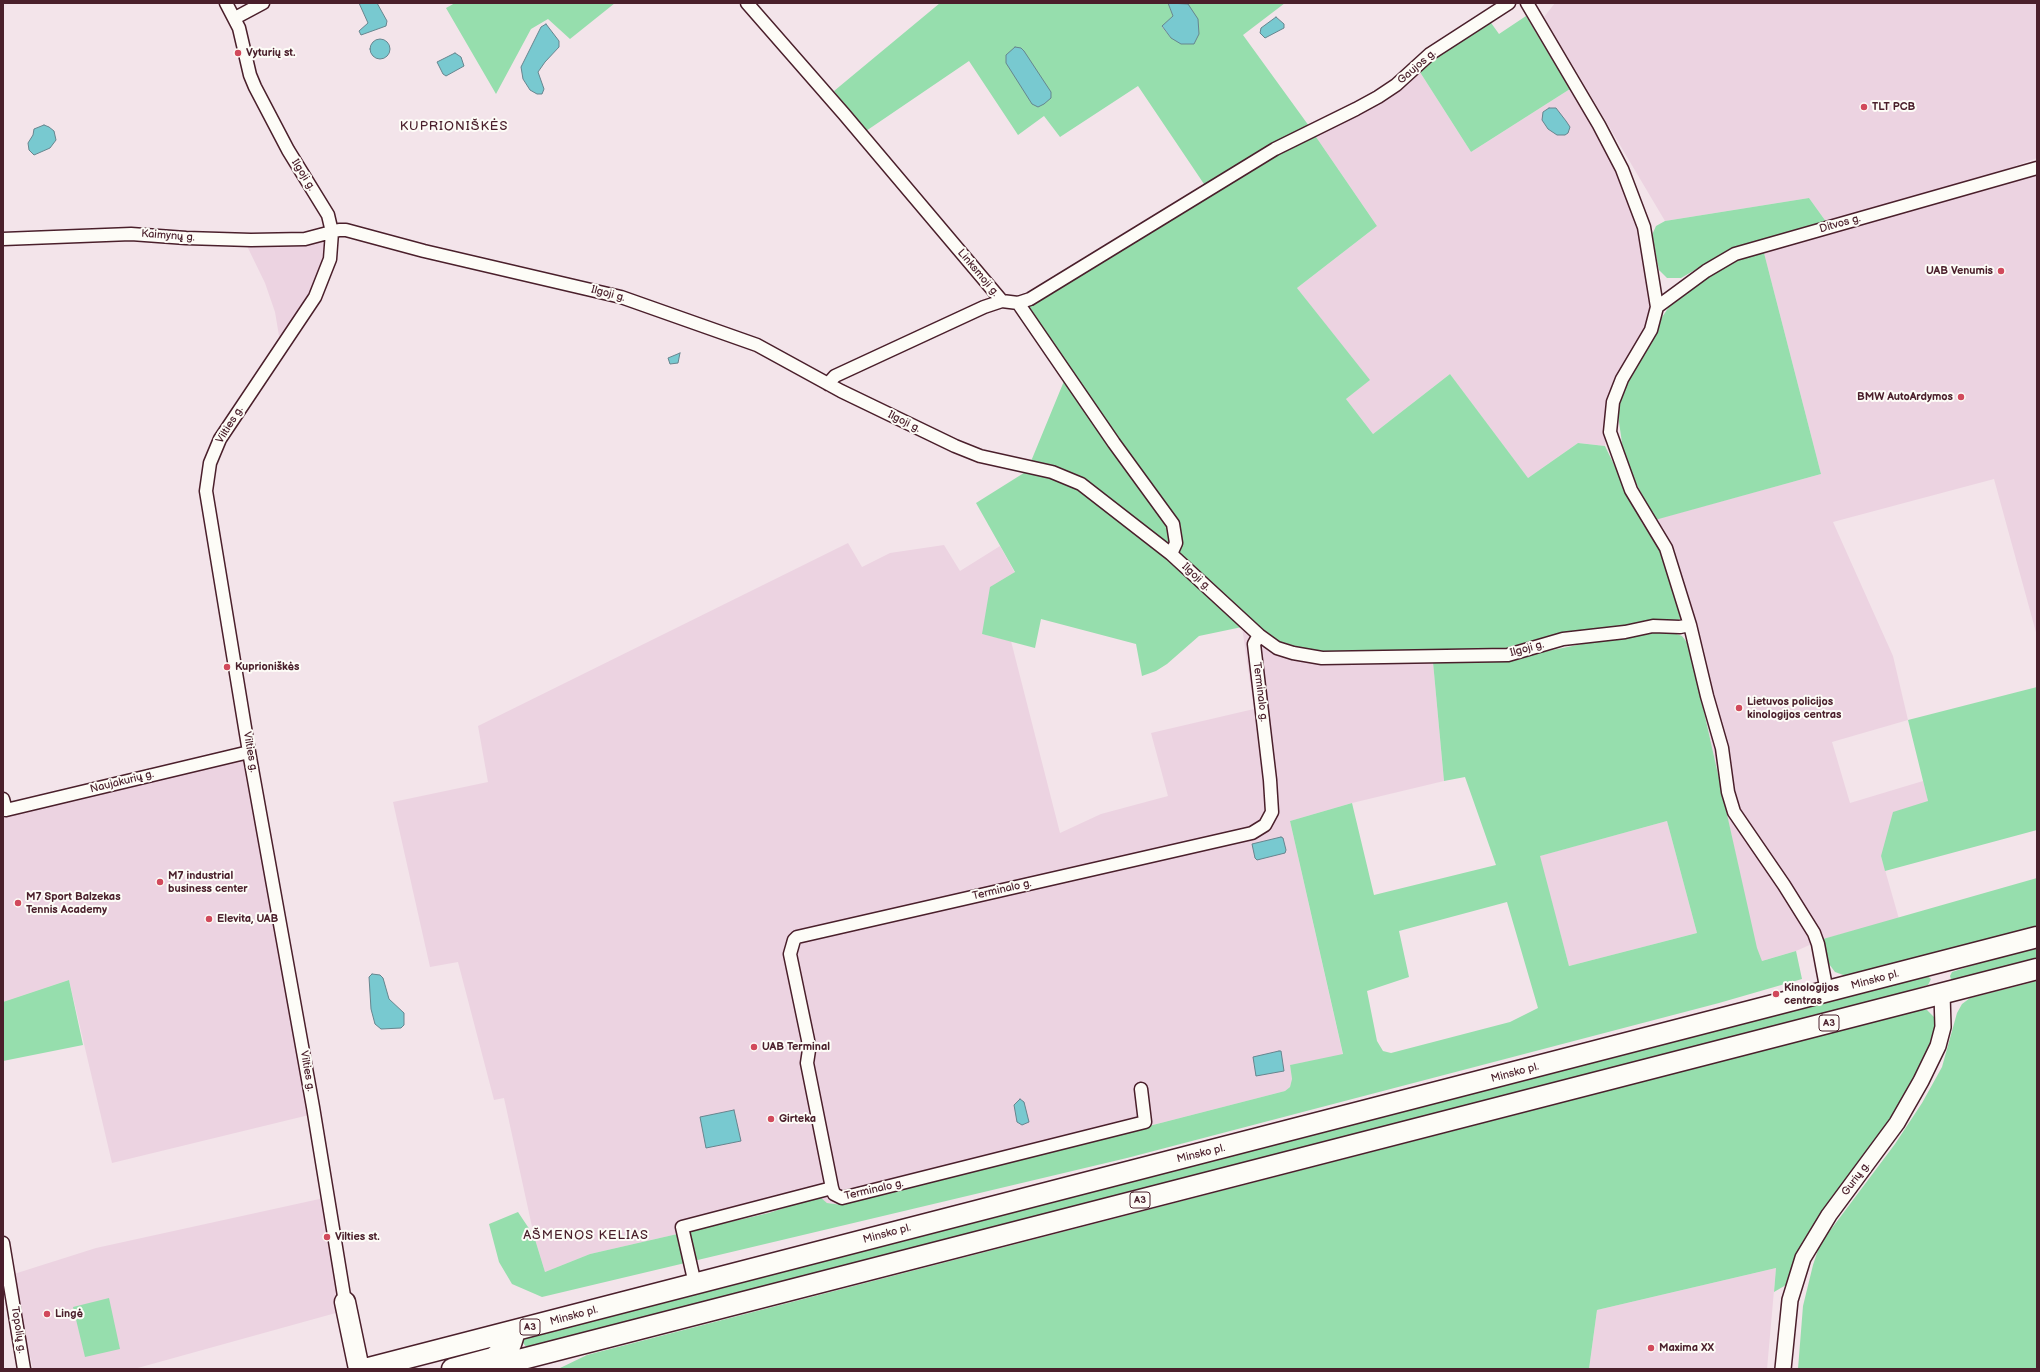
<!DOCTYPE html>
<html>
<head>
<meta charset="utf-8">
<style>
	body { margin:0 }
	#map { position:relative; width:2040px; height:1372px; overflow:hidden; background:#f3e4ea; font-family:"Balsamiq Sans",sans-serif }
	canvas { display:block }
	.frame { position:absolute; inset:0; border:4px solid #4a1f2b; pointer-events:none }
</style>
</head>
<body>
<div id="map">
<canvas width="2040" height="1372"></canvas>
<div class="frame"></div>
</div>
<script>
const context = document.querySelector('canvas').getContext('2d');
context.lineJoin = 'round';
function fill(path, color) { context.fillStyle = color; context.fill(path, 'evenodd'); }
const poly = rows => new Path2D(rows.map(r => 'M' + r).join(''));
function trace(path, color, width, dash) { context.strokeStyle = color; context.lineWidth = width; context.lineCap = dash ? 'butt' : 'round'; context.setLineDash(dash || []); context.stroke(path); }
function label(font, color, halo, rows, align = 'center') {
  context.font = font + ' "Balsamiq Sans",sans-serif'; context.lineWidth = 4; context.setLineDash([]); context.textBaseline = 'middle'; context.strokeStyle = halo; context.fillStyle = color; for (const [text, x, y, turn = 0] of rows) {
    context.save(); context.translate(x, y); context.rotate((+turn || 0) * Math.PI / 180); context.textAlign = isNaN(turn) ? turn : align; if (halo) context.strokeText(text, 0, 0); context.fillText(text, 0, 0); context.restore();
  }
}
const built = poly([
	[1555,3,2037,3,2037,158,2010,168,1995,176,1827,223,1809,198,1665,221,1544,17],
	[1418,69,1471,152,1570,89,1593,122,1619,172,1638,220,1652,302,1649,323,1633,352,1614,379,1610,392,1605,446,1578,443,1528,478,1450,374,1373,434,1346,399,1369,380,1297,288,1377,226,1314,134],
	[2037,173,2037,636,1994,479,1833,522,1893,656,1908,720,1832,742,1850,803,1923,781,1928,801,1881,856,1899,919,1823,939,1796,951,1762,961,1756,948,1684,619,1642,523,1821,474,1763,249,1997,187],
	[325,238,324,256,309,299,280,342,275,312,265,283,247,246],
	[848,543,862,567,890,553,944,545,960,571,1000,546,1015,573,982,634,1011,641,1060,833,1101,814,1168,796,1151,733,1254,709,1242,627,1318,661,1433,662,1444,781,1352,803,1290,821,1343,1055,1290,1065,1292,1079,1290,1087,1285,1091,842,1205,827,1203,819,1197,769,1213,590,1254,545,1272,534,1236,504,1098,494,1100,458,962,430,967,393,802,488,782,478,726],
	[245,758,309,1115,112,1163,69,980,3,1002,3,818],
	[1667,821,1697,933,1569,966,1539,856],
	[324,1198,326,1227,331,1257,338,1278,343,1311,134,1369,33,1369,20,1316,14,1274,96,1248],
	[1776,1268,1767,1369,1589,1369,1597,1310]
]);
const green = poly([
	[455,3,615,3,570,39,548,19,531,29,496,94,446,8],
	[940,3,1168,3,1173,16,1162,27,1171,38,1188,4,1186,3,1285,3,1243,35,1309,126,1206,187,1138,86,1060,137,1044,116,1018,135,969,61,866,131,834,91],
	[1526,16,1570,89,1471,152,1418,69,1489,20,1499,34],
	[1314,134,1377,226,1297,288,1370,380,1346,399,1373,434,1450,374,1528,478,1578,443,1605,446,1642,523,1659,548,1668,567,1684,619,1649,622,1513,649,1483,652,1314,651,1291,647,1242,627,1199,636,1167,664,1156,671,1142,676,1136,644,1041,619,1035,648,982,634,990,587,1015,572,976,503,1027,471,1069,369,1028,306,1129,246,1275,153],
	[1809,198,1827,223,1733,248,1681,278,1667,278,1659,270,1652,235,1656,226,1665,221],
	[1763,249,1821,474,1655,520,1635,481,1623,450,1618,415,1620,394,1659,322,1670,305,1686,290,1737,259],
	[1668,631,1682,636,1689,645,1757,948,1762,961,1796,951,1802,979,1719,1003,1127,1158,542,1297,512,1284,499,1262,489,1224,518,1212,534,1236,545,1272,590,1254,769,1213,819,1196,827,1203,842,1205,1285,1091,1290,1087,1292,1079,1290,1065,1343,1054,1290,821,1352,803,1374,895,1496,865,1465,777,1444,781,1433,662,1523,656,1627,635],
	[1667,821,1697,933,1569,966,1540,856],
	[1507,902,1538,1008,1510,1022,1391,1053,1383,1051,1377,1041,1367,991,1409,977,1399,931],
	[2037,687,2037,830,1885,871,1881,856,1893,812,1928,801,1908,720],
	[2037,878,2037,928,1846,976,1835,972,1829,964,1823,939],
	[2037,944,2037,962,1954,982,1951,979,1950,976,1952,972],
	[1925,974,1931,979,1928,985,1874,1001,527,1348,523,1343,524,1338,529,1334],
	[69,980,83,1045,3,1061,3,1002],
	[2037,981,2037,1369,1798,1369,1803,1306,1813,1265,1820,1244,1895,1144,1922,1103,1942,1067,1957,1013,1962,1004,1970,998],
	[1920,1010,1927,1010,1936,1019,1935,1037,1928,1053,1883,1133,1822,1212,1803,1241,1786,1285,1774,1292,1776,1268,1597,1310,1589,1369,558,1369,587,1355],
	[109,1298,120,1349,85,1357,73,1307]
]);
const water = poly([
	[359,3,377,3,387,21,386,26,361,35,359,31,368,23,359,3],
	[1168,3,1188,4,1198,19,1199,34,1194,44,1181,44,1171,38,1162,26,1173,16,1168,3],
	[1276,17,1284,24,1284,28,1265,38,1260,33,1261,28,1276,17],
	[546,24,559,41,559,47,545,62,538,72,544,89,542,94,537,94,530,90,523,79,521,67,541,27,546,24],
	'370 49a10 10 0 1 1 20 0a10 10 0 1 1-20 0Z',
	[1015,47,1021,48,1024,51,1051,92,1051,98,1044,104,1038,107,1032,104,1006,63,1006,55,1015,47],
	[455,53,461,57,464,66,446,76,443,74,437,62,455,53],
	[1549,108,1556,108,1566,121,1570,127,1568,133,1565,135,1557,135,1548,129,1542,120,1543,112,1549,108],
	[44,125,49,127,54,131,56,140,50,148,34,155,29,150,28,143,33,135,34,129,44,125],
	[680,353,678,363,670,364,668,358,680,353],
	[1281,837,1283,838,1286,850,1285,853,1257,860,1255,858,1252,844,1281,837],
	[372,974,380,975,383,978,389,999,404,1013,404,1025,401,1028,381,1029,375,1024,371,1009,369,977,372,974],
	[1279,1051,1281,1051,1284,1071,1256,1076,1253,1057,1279,1051],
	[1020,1099,1024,1102,1029,1122,1022,1125,1017,1122,1014,1105,1020,1099],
	[734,1110,741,1141,706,1148,700,1117,734,1110]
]);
const minor = poly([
	[226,3,239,28,250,75,255,87,288,150,328,215,332,232,330,259,315,297,220,439,210,463,206,491,249,752,313,1107,345,1302],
	[747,3,844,114,1002,301,1018,303,1114,443,1173,524,1176,543,1171,554],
	[1527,3,1599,125,1622,169,1644,227,1657,307,1651,330,1622,379,1613,402,1610,432,1631,490,1666,548,1690,625,1707,696,1722,748,1728,792,1734,812,1784,885,1814,933,1818,944,1827,992],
	[235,18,263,3],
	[3,239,131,234,186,238,251,240,305,239,339,230,346,230,424,251,621,297,757,345,841,391,955,446,980,456,1052,472,1081,484,1171,554,1259,635,1277,648,1293,653,1322,658,1508,655,1563,639,1625,632,1653,626,1680,627,1690,625],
	[1018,303,1030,299,1275,149,1356,109,1378,97,1396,85,1430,54,1509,3],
	[1657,307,1706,271,1735,254,2037,168],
	[828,384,835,376,984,307,1002,301],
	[3,799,6,810,249,752],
	[832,1188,834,1194,842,1198,1145,1122,1141,1089],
	[3,1243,24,1369],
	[695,1284,682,1227,832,1188,807,1063,809,1050,808,1040,790,954,794,940,797,937,1252,833,1265,825,1272,812,1270,780,1254,644,1259,635]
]);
const tertiary = poly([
	[1783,1369,1790,1300,1803,1258,1829,1215,1897,1123,1921,1081,1938,1046,1943,1027,1942,994]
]);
const trunk = poly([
	[345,1302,359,1369],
	[365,1369,2037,937],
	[452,1369,493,1358,511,1344,515,1331],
	[484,1369,2037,969]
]);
const markers = [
	[238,53,4,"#d1495b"],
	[1864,107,4,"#d1495b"],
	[2001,271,4,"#d1495b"],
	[1961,397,4,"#d1495b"],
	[227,667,4,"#d1495b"],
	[1739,708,4,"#d1495b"],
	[160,882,4,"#d1495b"],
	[18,903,4,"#d1495b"],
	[209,919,4,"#d1495b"],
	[1776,994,4,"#d1495b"],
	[754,1047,4,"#d1495b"],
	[771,1119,4,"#d1495b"],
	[327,1237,4,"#d1495b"],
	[47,1314,4,"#d1495b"],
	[1651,1348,4,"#d1495b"]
];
const shields = [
	[1829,1023,20],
	[1140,1200,20],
	[530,1327,20]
];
const shieldNames = [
	["A3",1829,1023],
	["A3",1140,1200],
	["A3",530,1327]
];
const poiNames = [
	["Vyturių st.",246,53],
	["TLT PCB",1872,107],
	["UAB Venumis",1993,271,"right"],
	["BMW AutoArdymos",1953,397,"right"],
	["Kuprioniškės",235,667],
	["Lietuvos policijos",1747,702],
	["kinologijos centras",1747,715],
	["M7 industrial",168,876],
	["business center",168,889],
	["M7 Sport Balzekas",26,897],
	["Tennis Academy",26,910],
	["Elevita, UAB",217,919],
	["Kinologijos",1784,988],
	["centras",1784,1001],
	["UAB Terminal",762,1047],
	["Girteka",779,1119],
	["Vilties st.",335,1237],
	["Lingė",55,1314],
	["Maxima XX",1659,1348]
];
const streetNames = [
	["Gaujos g.",1417,67,-41],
	["Ilgoji g.",303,175,58],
	["Ditvos g.",1840,224,-16],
	["Kaimynų g.",168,236,4],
	["Linksmoji g.",978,273,50],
	["Ilgoji g.",608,294,15],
	["Ilgoji g.",904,422,26],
	["Vilties g.",230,425,-58],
	["Ilgoji g.",1196,577,43],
	["Ilgoji g.",1527,649,-15],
	["Terminalo g.",1260,692,83],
	["Vilties g.",250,752,80],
	["Naujakurių g.",122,782,-14],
	["Terminalo g.",1002,890,-13],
	["Minsko pl.",1875,980,-15],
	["Vilties g.",307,1071,80],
	["Minsko pl.",1515,1073,-15],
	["Minsko pl.",1201,1154,-14],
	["Gurių g.",1856,1179,-53],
	["Terminalo g.",874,1190,-13],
	["Minsko pl.",887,1234,-15],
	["Minsko pl.",574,1316,-15],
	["Topolių g.",18,1330,81]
];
const quarterNames = [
	["KUPRIONIŠKĖS",454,127],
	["AŠMENOS KELIAS",586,1236]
];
fill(built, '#ecd3e1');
fill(green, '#96dead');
fill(water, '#78c9d0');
trace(water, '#66858e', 1);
trace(minor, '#4a1f2b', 15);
trace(tertiary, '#4a1f2b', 18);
trace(trunk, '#4a1f2b', 23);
trace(minor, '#fdfcf7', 12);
trace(tertiary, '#fdfcf7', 15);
trace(trunk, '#fdfcf7', 20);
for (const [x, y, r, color] of markers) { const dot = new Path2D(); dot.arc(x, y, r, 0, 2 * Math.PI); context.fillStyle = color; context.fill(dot); trace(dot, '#fdfcf7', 1.5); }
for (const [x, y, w] of shields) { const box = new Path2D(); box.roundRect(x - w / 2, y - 8, w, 16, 3); context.fillStyle = '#fdfcf7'; context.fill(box); trace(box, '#4a1f2b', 1); }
label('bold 10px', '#4a1f2b', null, shieldNames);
label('bold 11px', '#4a1f2b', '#fdfcf7', poiNames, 'left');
label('11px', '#4a1f2b', '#fdfcf7', streetNames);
context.letterSpacing = '1px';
label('13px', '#4a1f2b', '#fdfcf7', quarterNames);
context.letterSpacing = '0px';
</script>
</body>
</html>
